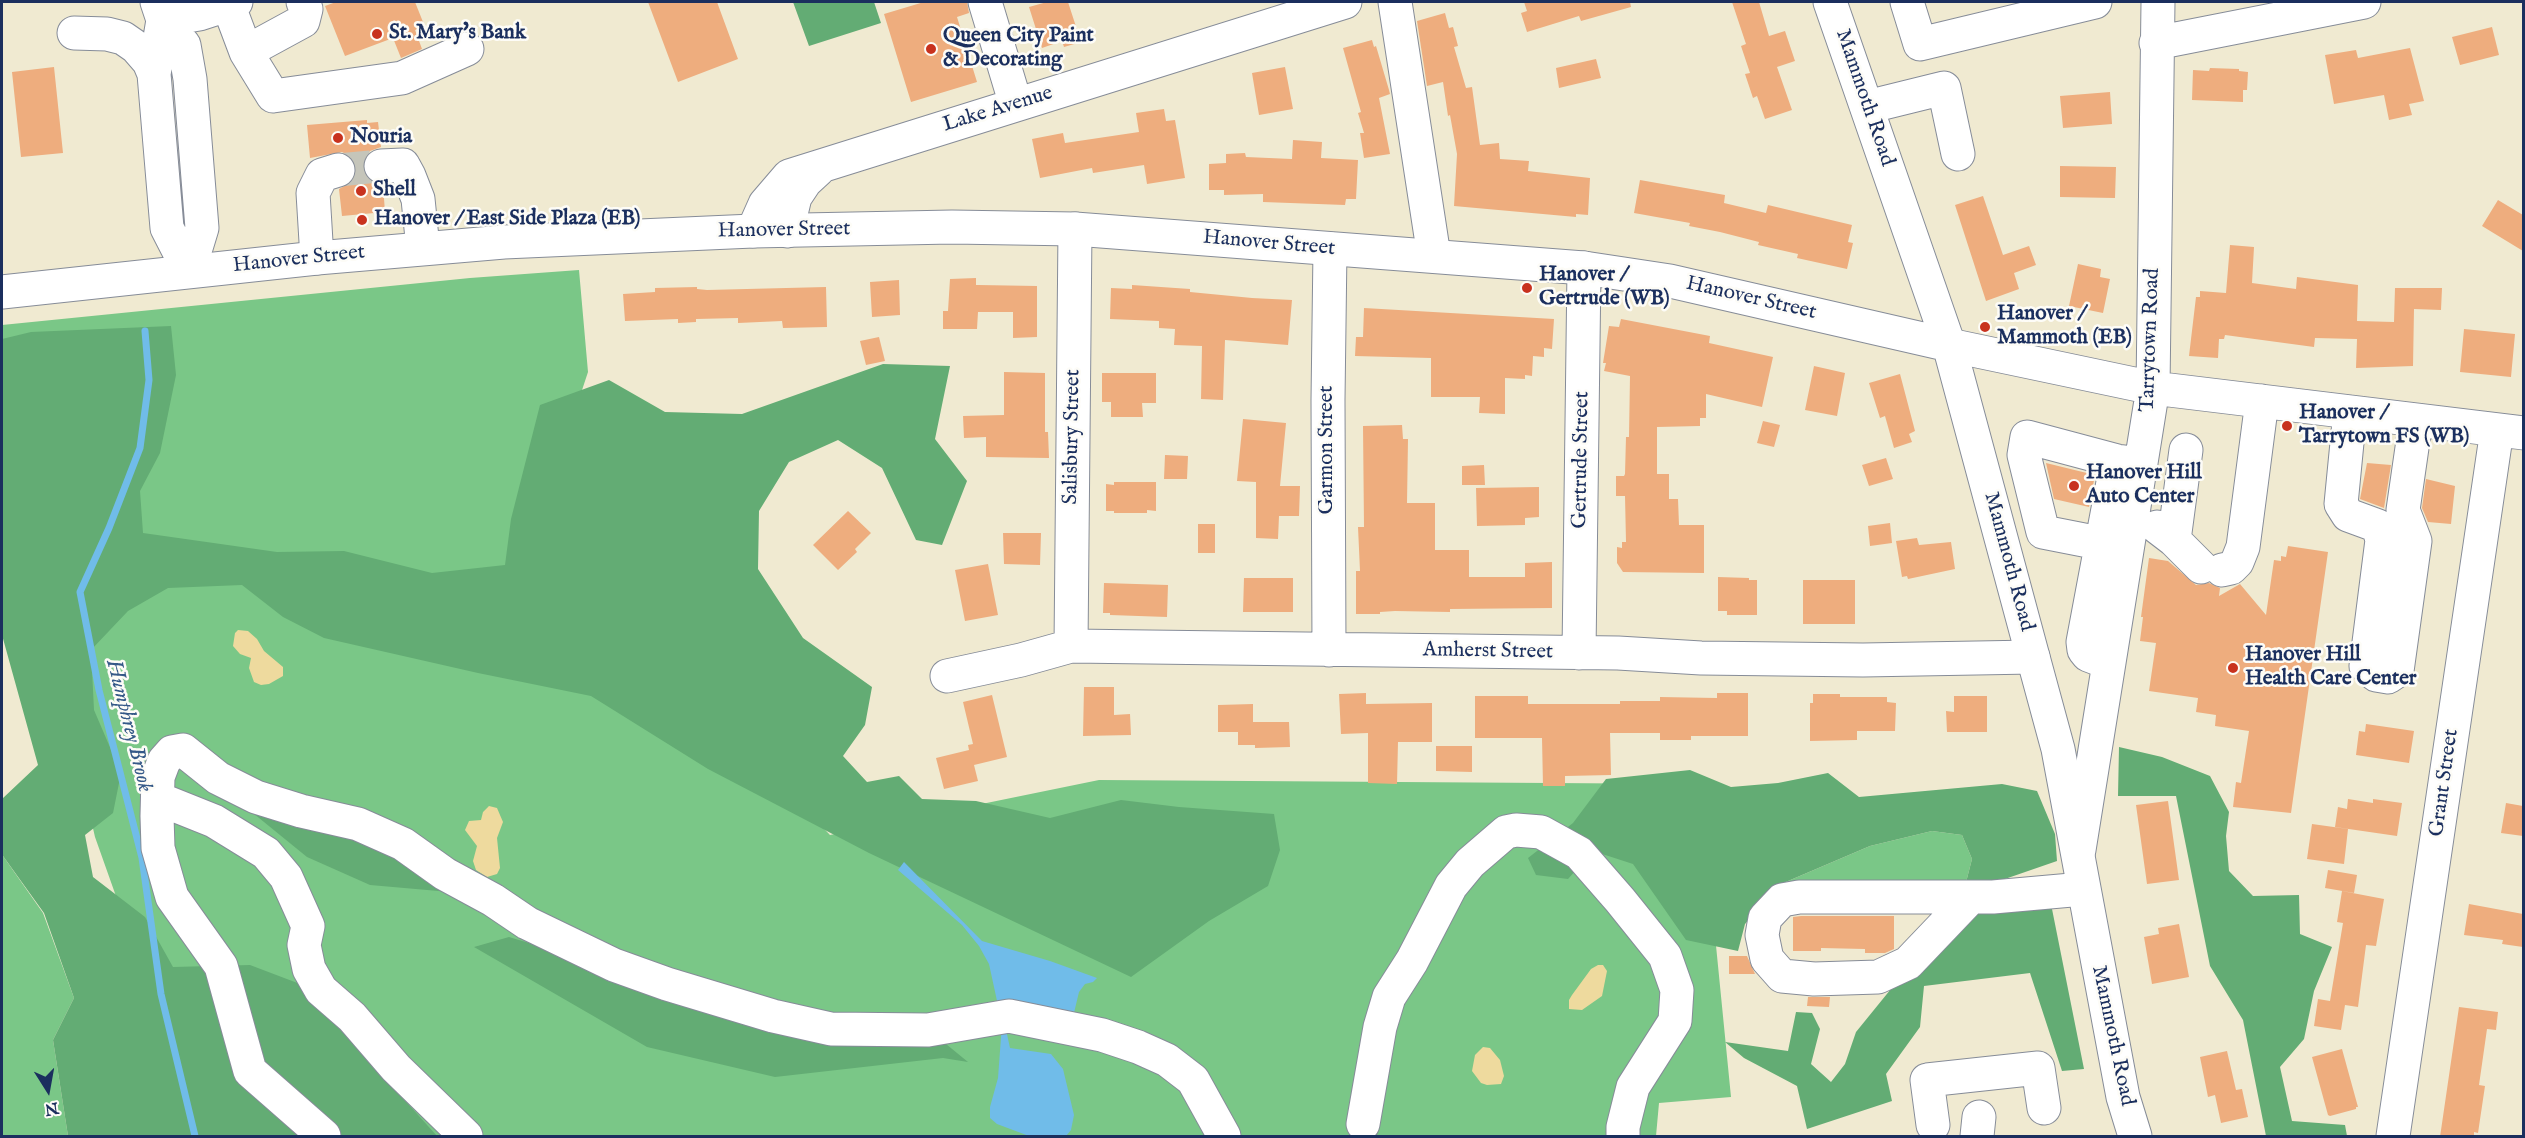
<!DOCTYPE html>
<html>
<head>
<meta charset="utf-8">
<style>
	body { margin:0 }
	#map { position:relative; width:2525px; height:1138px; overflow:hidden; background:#f0ead1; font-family:"IM FELL English",serif }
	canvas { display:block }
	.frame { position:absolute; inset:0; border:3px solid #1b2f5e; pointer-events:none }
	.north { position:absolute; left:18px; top:1060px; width:60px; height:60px; -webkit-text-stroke:4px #fdfcf7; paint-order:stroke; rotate:169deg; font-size:16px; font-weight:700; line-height:24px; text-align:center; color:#1b2f5e }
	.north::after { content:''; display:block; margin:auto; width:21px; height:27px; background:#1b2f5e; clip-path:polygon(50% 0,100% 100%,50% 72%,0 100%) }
</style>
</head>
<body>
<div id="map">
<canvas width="2525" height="1138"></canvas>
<div class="frame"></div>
<div class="north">N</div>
</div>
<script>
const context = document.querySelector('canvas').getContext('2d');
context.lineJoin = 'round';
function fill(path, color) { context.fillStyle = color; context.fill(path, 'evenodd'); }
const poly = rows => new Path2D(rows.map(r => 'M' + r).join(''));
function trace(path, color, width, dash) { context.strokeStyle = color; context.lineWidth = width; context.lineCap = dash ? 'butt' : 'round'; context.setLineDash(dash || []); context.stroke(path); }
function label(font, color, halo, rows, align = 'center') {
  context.font = font + ' "IM FELL English",serif'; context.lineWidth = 5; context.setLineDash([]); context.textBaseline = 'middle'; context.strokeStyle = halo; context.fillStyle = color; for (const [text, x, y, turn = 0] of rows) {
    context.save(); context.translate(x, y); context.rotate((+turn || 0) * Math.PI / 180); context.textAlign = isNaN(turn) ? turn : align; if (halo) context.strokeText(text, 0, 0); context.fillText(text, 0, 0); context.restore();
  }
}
const green = poly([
	[579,270,588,372,537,526,830,835,1099,780,1700,784,1731,1097,1659,1103,1656,1136,201,1136,95,837,2,431,2,325,470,278],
	[1932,831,1962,835,1972,859,1964,890,1781,884,1870,846],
	[2,847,3,856,43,913,74,998,53,1040,68,1136,2,1136]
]);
const forest = poly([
	[793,2,874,2,881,23,809,46],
	[171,326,176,375,160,453,140,491,143,533,277,552,344,551,432,573,505,565,511,519,540,405,609,380,665,412,742,414,883,364,950,366,935,439,967,481,942,545,916,540,882,468,838,440,789,462,759,511,758,569,803,638,872,687,865,725,843,756,867,782,899,776,922,799,976,801,1050,818,1121,800,1179,807,1274,814,1280,850,1268,886,1209,921,1131,977,869,853,708,769,591,696,478,673,324,638,283,617,242,585,168,588,128,611,91,650,94,710,121,773,113,813,85,835,93,877,145,917,173,967,250,965,300,984,437,1136,68,1136,53,1040,74,998,44,913,3,856,2,847,2,799,38,765,2,635,2,339,31,332],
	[2119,747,2162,757,2210,776,2229,812,2226,836,2229,871,2253,896,2299,895,2300,934,2332,947,2314,991,2304,1039,2280,1067,2292,1121,2345,1125,2347,1136,2266,1136,2243,1020,2210,966,2176,796,2118,796],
	[1690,770,1731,787,1778,783,1828,773,1859,797,2002,784,2037,791,2055,834,2057,861,2002,880,1964,890,1972,859,1962,835,1932,831,1870,846,1781,884,1745,924,1738,951,1686,940,1633,864,1593,851,1568,879,1536,875,1528,858,1573,823,1606,779],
	[248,809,363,837,450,892,370,885,307,857],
	[1988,904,2051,904,2084,1069,2062,1071,2030,973,1924,986,1920,1027,1886,1074,1892,1101,1807,1129,1797,1086,1744,1058,1725,1042,1788,1051,1796,1012,1812,1013,1820,1029,1811,1064,1831,1082,1845,1064,1856,1032,1908,968],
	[509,937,855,1041,946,1044,968,1062,943,1058,775,1077,647,1047,474,947]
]);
const sand = poly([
	[238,630,248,631,257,639,264,651,283,667,283,676,269,684,261,685,254,682,249,668,251,658,240,654,233,646,235,633],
	[489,806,497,808,503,822,497,838,500,868,497,874,487,877,476,870,473,861,477,846,465,830,469,821,481,820,483,812],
	[1598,965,1603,965,1607,971,1602,996,1582,1010,1569,1009,1569,1000,1572,995,1591,969],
	[1483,1047,1490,1048,1500,1060,1504,1076,1501,1084,1487,1085,1481,1083,1472,1071,1475,1055]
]);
const water = poly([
	[904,862,982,941,1050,961,1097,978,1093,982,1085,984,1079,992,1073,1017,999,1010,989,964,979,946,962,925,898,870],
	[1002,1024,1005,1025,1010,1048,1051,1054,1063,1069,1074,1115,1071,1130,1066,1136,1029,1136,997,1124,990,1118,990,1107,998,1078]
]);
const stream = poly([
	[145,331,149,380,140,448,109,528,80,592,99,690,142,858,161,994,195,1136]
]);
const building = poly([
	[336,2,415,2,425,27,415,30,422,49,401,58,393,38,345,56,325,6],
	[648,2,717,2,738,59,678,82],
	[924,2,967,2,969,13,957,17,977,82,911,102,884,14],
	[1047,2,1068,2,1081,42,1064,47,1062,41,1042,48,1029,7],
	[1524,2,1630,2,1631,7,1581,21,1579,16,1527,32,1521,13,1527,11],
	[1732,2,1759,2,1769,36,1785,31,1795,61,1777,67,1792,110,1765,119,1757,96,1753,98,1745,74,1750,73,1741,46,1746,44],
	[1445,13,1449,28,1453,27,1458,46,1454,47,1466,88,1472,87,1480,145,1499,143,1500,159,1529,161,1528,171,1590,178,1588,215,1576,214,1576,217,1454,206,1457,154,1450,115,1448,116,1443,82,1427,86,1417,21],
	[2492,27,2499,55,2460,65,2452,37],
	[1372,40,1374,47,1376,46,1389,90,1390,94,1379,98,1390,154,1364,158,1360,133,1364,133,1358,113,1361,112,1343,48],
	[2410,48,2424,101,2409,104,2412,115,2389,120,2384,95,2334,104,2325,55,2356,50,2358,58],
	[1596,59,1601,78,1559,88,1556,68],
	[54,67,63,153,21,157,12,72],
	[1285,67,1293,109,1259,115,1252,73],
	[2210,68,2239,69,2239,71,2248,72,2247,90,2243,90,2243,102,2192,100,2193,70,2209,71],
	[2110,92,2112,124,2063,128,2060,96],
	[1164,109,1166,121,1175,120,1185,178,1147,184,1144,165,1093,173,1092,168,1040,178,1032,139,1063,133,1065,143,1139,132,1136,113],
	[367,120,367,123,378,122,381,147,370,151,364,158,362,167,365,176,372,182,383,185,385,212,342,216,339,189,352,182,356,174,356,164,350,156,342,152,310,158,307,125],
	[1293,140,1322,142,1321,158,1358,160,1356,199,1346,199,1345,205,1263,202,1263,194,1224,195,1224,190,1209,190,1209,164,1226,163,1226,154,1245,153,1246,157,1292,159],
	[2060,166,2116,167,2115,198,2060,197],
	[1640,180,1725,195,1724,203,1766,213,1768,205,1852,225,1848,242,1853,243,1847,269,1797,258,1798,254,1758,245,1759,242,1720,232,1689,226,1690,223,1634,213],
	[1983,196,2003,255,2029,246,2036,265,2014,273,2019,289,1986,301,1955,205],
	[2498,200,2523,215,2523,251,2482,226],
	[2230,245,2254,247,2252,283,2296,289,2297,277,2358,285,2357,321,2394,322,2395,288,2442,288,2441,310,2414,309,2413,366,2356,368,2357,339,2315,338,2314,347,2225,335,2224,339,2219,339,2218,358,2189,356,2196,297,2200,297,2200,291,2226,293],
	[2078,264,2101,269,2100,277,2110,279,2103,313,2069,306],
	[976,278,976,285,978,285,1037,286,1037,337,1013,338,1013,312,978,312,977,329,943,329,943,311,948,311,950,279],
	[899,280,900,315,872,317,870,282],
	[1132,285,1190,289,1190,292,1252,298,1292,300,1288,345,1225,340,1223,400,1201,399,1202,346,1174,345,1175,329,1159,328,1159,321,1110,319,1111,288,1132,289],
	[697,287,697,289,707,290,826,287,827,327,783,328,782,321,738,323,738,318,696,319,696,322,678,323,678,319,625,321,623,294,655,292,655,288],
	[1364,308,1554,319,1552,349,1544,348,1544,357,1533,356,1532,376,1525,375,1525,379,1505,378,1505,414,1479,413,1480,397,1431,397,1431,358,1355,356,1356,337,1363,337],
	[1621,319,1710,336,1709,343,1773,357,1762,407,1706,394,1706,418,1700,418,1700,426,1657,427,1657,474,1669,474,1669,499,1678,499,1679,525,1704,525,1704,573,1623,572,1617,563,1617,547,1622,548,1622,542,1626,542,1625,496,1616,496,1616,476,1624,476,1625,474,1626,437,1629,437,1630,376,1604,371,1606,363,1603,363,1609,326,1619,327],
	[2464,329,2515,334,2511,377,2460,372],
	[879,337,885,361,866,365,860,341],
	[1814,366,1845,373,1837,416,1805,410],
	[1004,372,1045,373,1045,432,1048,432,1049,458,986,457,986,437,964,438,963,416,1004,415],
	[1102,373,1156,373,1156,403,1142,403,1143,417,1111,417,1111,402,1102,402],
	[1900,374,1915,431,1909,434,1912,442,1894,448,1885,416,1880,418,1869,383],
	[1243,419,1286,423,1280,486,1300,486,1299,516,1279,516,1278,539,1256,538,1256,482,1237,481],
	[1763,421,1780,425,1774,447,1757,443],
	[1402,425,1403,439,1408,439,1407,503,1435,503,1435,550,1469,550,1469,577,1525,577,1525,563,1552,562,1552,608,1450,609,1450,612,1395,611,1380,612,1380,614,1356,614,1356,571,1360,571,1358,527,1364,527,1363,426],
	[1165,455,1188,456,1187,479,1164,479],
	[1886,458,1893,479,1869,486,1862,465],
	[2046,463,2095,475,2089,507,2054,499],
	[2367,463,2391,465,2384,508,2360,499],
	[1484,465,1485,485,1462,485,1462,466],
	[2426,479,2455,486,2451,524,2428,522,2422,508],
	[1114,482,1156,482,1156,511,1147,510,1147,513,1114,513,1114,511,1106,511,1106,484,1114,485],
	[1539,487,1539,517,1525,518,1525,525,1477,526,1476,488],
	[848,511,871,533,855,549,857,552,838,570,813,545],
	[1890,523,1892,543,1870,546,1868,526],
	[1198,524,1215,524,1215,553,1198,553],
	[1003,533,1041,533,1040,565,1004,564],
	[1917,538,1919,545,1951,542,1955,569,1908,579,1907,576,1902,577,1896,541],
	[2288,546,2328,552,2291,813,2233,807,2236,782,2241,783,2249,731,2215,726,2216,715,2196,712,2198,698,2149,691,2156,643,2140,641,2143,617,2141,617,2149,558,2168,561,2196,585,2209,583,2220,588,2219,596,2240,584,2266,615,2274,560,2281,561,2281,556,2286,557],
	[988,564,998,615,965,621,955,570],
	[1718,577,1749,578,1749,580,1757,580,1757,615,1727,615,1727,611,1718,611],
	[1244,578,1293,578,1293,612,1243,612],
	[1803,580,1855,580,1855,624,1803,624],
	[1104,583,1168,585,1167,617,1110,615,1110,613,1103,613],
	[1084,687,1114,687,1114,715,1130,714,1131,735,1083,736],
	[1366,693,1366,704,1432,703,1432,742,1398,742,1397,784,1368,783,1368,733,1341,734,1339,694],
	[1717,693,1748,693,1748,736,1691,736,1691,740,1660,740,1660,733,1610,733,1611,775,1565,776,1565,786,1543,786,1542,738,1475,738,1475,696,1528,696,1528,704,1620,704,1620,701,1660,701,1660,697,1717,698],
	[1813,694,1840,694,1840,697,1887,697,1887,702,1896,703,1895,731,1857,731,1857,740,1810,741,1810,703,1813,703],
	[992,695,1007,757,974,765,978,781,944,789,936,758,969,750,968,745,973,744,963,702],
	[1954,696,1987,696,1987,732,1947,732,1946,711,1954,712],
	[1253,704,1253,722,1289,722,1290,747,1255,748,1255,745,1238,745,1238,732,1218,732,1218,705],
	[2366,724,2414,731,2409,763,2356,755,2359,731,2365,732],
	[1436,746,1472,746,1472,772,1436,771],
	[2348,799,2373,803,2373,799,2402,803,2397,836,2335,827,2338,807,2347,809],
	[2168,801,2179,880,2147,884,2136,805],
	[2506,803,2523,806,2523,836,2501,833],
	[2312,824,2348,829,2344,864,2307,859],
	[2328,870,2357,875,2354,893,2325,888],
	[2342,891,2384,899,2376,946,2366,945,2358,1007,2345,1005,2341,1030,2314,1026,2318,999,2330,1001,2343,923,2337,922],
	[2469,904,2523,914,2523,947,2502,944,2503,940,2464,935],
	[1801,916,1894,916,1894,949,1885,953,1865,953,1865,949,1821,948,1821,951,1793,951,1793,917],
	[2179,924,2189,977,2152,984,2144,937,2159,934,2158,928],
	[1729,956,1747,956,1755,974,1729,974],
	[1808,997,1830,997,1829,1007,1807,1006],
	[2459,1007,2498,1012,2496,1030,2487,1029,2479,1085,2485,1086,2478,1133,2474,1132,2474,1137,2440,1137],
	[2342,1049,2358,1107,2356,1107,2356,1109,2330,1116,2328,1115,2312,1057],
	[2227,1051,2236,1090,2242,1089,2248,1117,2221,1123,2215,1095,2208,1097,2200,1057]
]);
const minorTunnel = poly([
	[338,170,381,166]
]);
const minor = poly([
	[157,2,163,20,184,45,190,79,202,228,189,271],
	[985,2,1016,105],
	[1395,2,1434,256],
	[1907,2,1920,44,2095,2],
	[228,4,246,52,273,96,402,78,467,49],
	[163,20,154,74,167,228,189,271],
	[163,20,199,14,236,2],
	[74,33,107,34,123,38,136,47,149,62,154,74],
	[2156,43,2364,2],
	[246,52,303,21,306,9,303,2],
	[1867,107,1944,88,1958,154],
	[381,166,403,165,409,176,418,199,423,248],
	[753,231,765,204,789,176,1345,2],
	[787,231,795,197,805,182,818,170],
	[317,258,313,193,322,175,338,170],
	[1949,345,2153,388,2524,433],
	[2350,412,2341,504,2348,515,2378,526,2382,540,2366,666,2376,675,2388,677,2397,671,2415,541,2403,510,2416,420],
	[2157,527,2174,540,2201,567],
	[2174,540,2186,450],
	[2099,543,2043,532,2024,455,2027,437,2117,461,2141,464],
	[2222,570,2231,568,2237,562,2243,547,2262,401],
	[1071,646,1075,229],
	[1329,650,1328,400,1330,249],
	[1579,653,1584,268],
	[2109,663,2088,655,2084,650,2083,642,2117,461],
	[947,676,1021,660,1071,646,1618,653,1701,658,1863,660,2033,657],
	[159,799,214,821,266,853,286,877,308,926,304,945,309,969,321,990,352,1017,396,1068,466,1136],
	[2079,850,2153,388,2158,2],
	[1971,897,1908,963,1878,977,1814,979,1782,976,1767,959,1762,935,1765,918,1782,900,1799,897,1993,897,2083,889],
	[1363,1124,1380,1027,1389,997,1412,961,1451,886,1470,863,1506,832,1516,830,1541,832,1579,853,1620,900,1665,956,1677,990,1675,1021,1633,1087,1623,1127,1623,1136],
	[1933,1125,1927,1080,2038,1068,2044,1108],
	[324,1136,250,1071,221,966,172,897,158,848,157,816,158,777,164,761,172,752,183,750,218,778,256,797,301,811,358,824,403,844,445,874,493,900,527,923,614,965,667,984,773,1016,831,1029,928,1030,1009,1016,1102,1035,1138,1047,1167,1060,1193,1080,1224,1136],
	[1977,1136,1979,1117],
	[2393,1136,2497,430]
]);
const major = poly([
	[1830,2,1949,345,2033,657,2058,749,2123,1097,2135,1136],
	[2,292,317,258,504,242,753,231,952,227,1075,229,1584,268,1670,281,1949,345]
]);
const markers = [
	[377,34,6,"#c8321e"],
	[931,49,6,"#c8321e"],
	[338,138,6,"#c8321e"],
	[361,191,6,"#c8321e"],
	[362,220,6,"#c8321e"],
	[1527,288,6,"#c8321e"],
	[1985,327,6,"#c8321e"],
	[2287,426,6,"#c8321e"],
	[2074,486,6,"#c8321e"],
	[2233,668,6,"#c8321e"]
];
const poiNames = [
	["St. Mary's Bank",389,34],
	["Queen City Paint",943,37],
	["& Decorating",943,61],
	["Nouria",350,138],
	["Shell",373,191],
	["Hanover / East Side Plaza (EB)",374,220],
	["Hanover /",1539,276],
	["Gertrude (WB)",1539,300],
	["Hanover /",1997,315],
	["Mammoth (EB)",1997,339],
	["Hanover /",2299,414],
	["Tarrytown FS (WB)",2299,438],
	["Hanover Hill",2086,474],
	["Auto Center",2086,498],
	["Hanover Hill",2245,656],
	["Health Care Center",2245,680]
];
const streetNames = [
	["Mammoth Road",1864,98,71],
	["Lake Avenue",998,110,-17],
	["Hanover Street",784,231,-1],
	["Hanover Street",1269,244,5],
	["Hanover Street",299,260,-6],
	["Hanover Street",1751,299,13],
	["Tarrytown Road",2151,340,-88],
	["Salisbury Street",1073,437,-89],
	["Garmon Street",1328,450,-90],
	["Gertrude Street",1582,460,-89],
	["Mammoth Road",2008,562,75],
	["Amherst Street",1488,652,1],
	["Grant Street",2445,783,-82],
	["Mammoth Road",2112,1036,78]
];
const waterNames = [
	["Humphrey Brook",128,726,76]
];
fill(green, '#7ac787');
fill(forest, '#63ac74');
fill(sand, '#eeda9e');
fill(water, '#70bce9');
trace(stream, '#70bce9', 7);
fill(building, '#eead7e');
trace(minorTunnel, '#c5c5ba', 33, [33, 16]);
trace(minor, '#868c98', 35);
trace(major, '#868c98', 35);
trace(minor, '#fff', 33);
trace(major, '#fff', 33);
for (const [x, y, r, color] of markers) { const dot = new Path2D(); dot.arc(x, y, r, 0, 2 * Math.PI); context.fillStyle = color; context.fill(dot); trace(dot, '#fdfcf7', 2); }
label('bold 21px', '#1b2f5e', '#fdfcf7', poiNames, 'left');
label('21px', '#1b2f5e', '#fdfcf7', streetNames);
label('italic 22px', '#355988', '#fdfcf7', waterNames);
</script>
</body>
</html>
